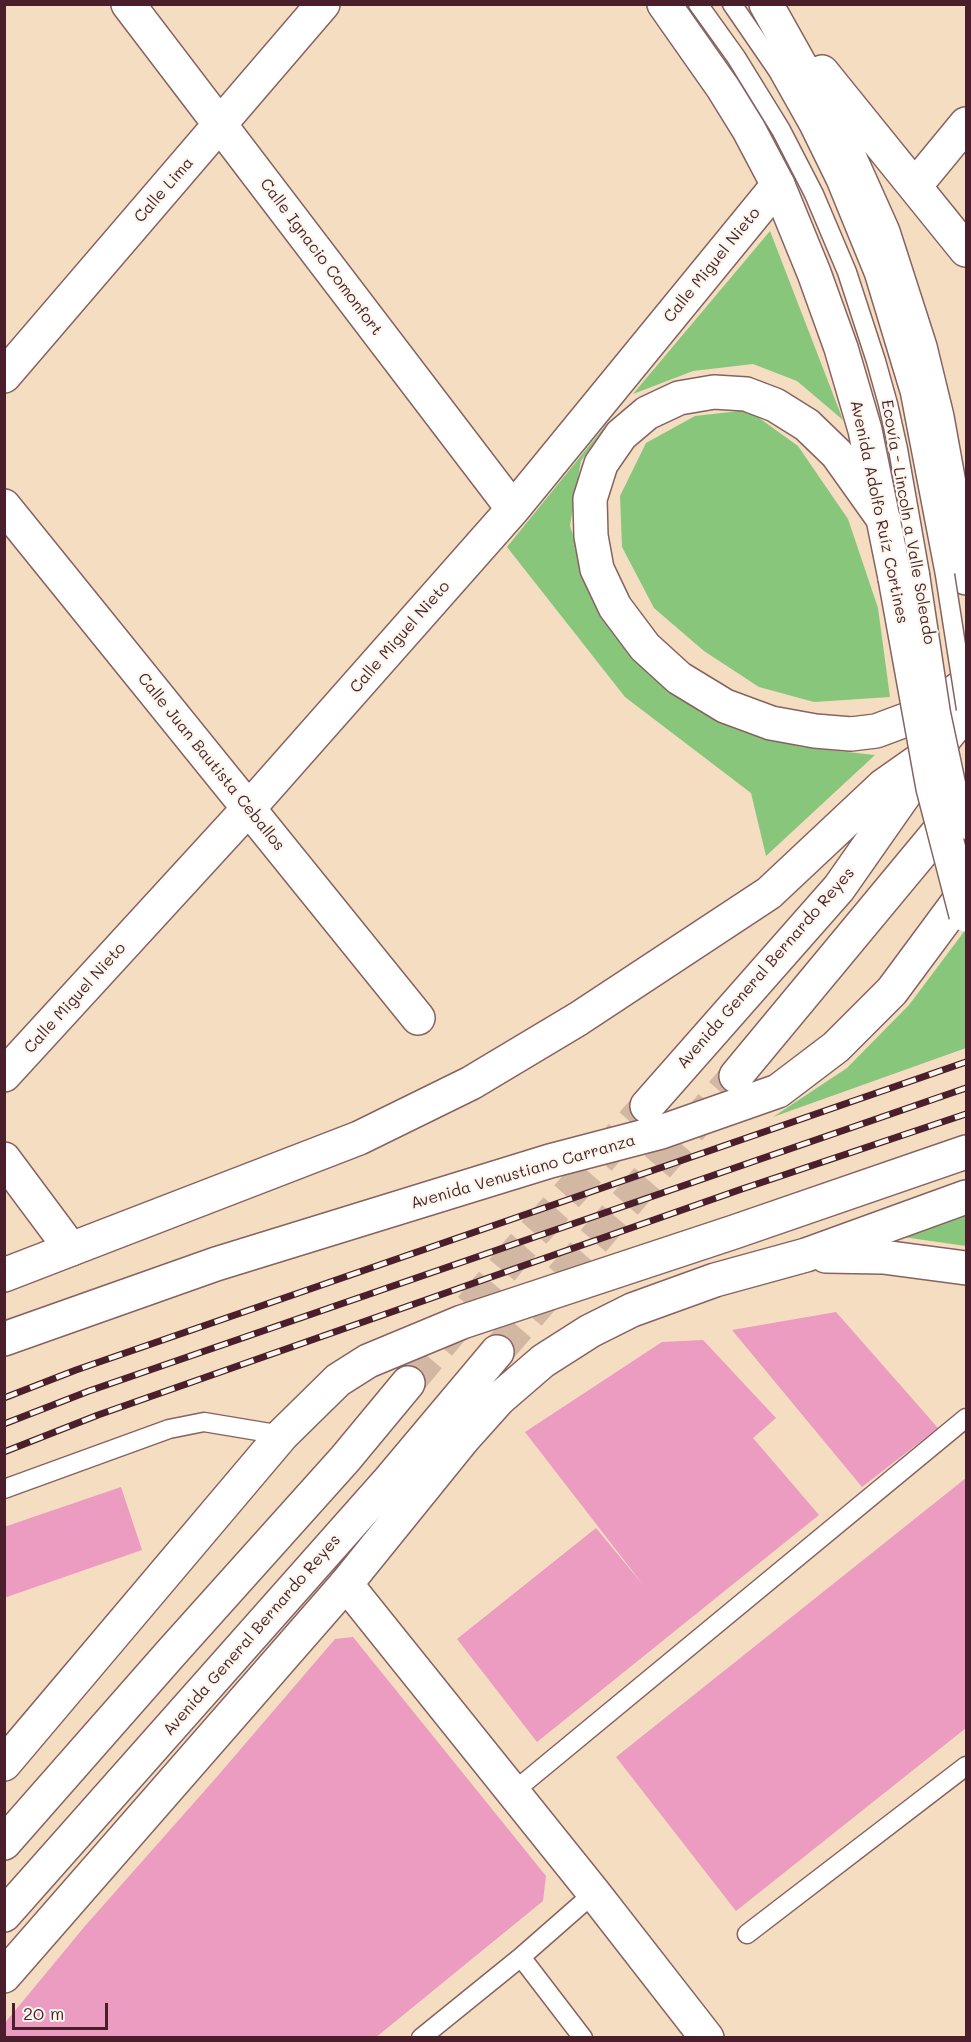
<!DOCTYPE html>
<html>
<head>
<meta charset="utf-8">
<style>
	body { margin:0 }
	#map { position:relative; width:971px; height:2042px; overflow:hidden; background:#f4ddc1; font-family:Mali,sans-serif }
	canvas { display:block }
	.frame { position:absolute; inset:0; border:6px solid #4a1f2b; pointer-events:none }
	.scale { position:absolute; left:12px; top:2003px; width:96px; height:27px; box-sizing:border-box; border:3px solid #4a1f2b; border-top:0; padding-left:8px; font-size:18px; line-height:21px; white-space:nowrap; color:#4a1f2b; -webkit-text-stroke:4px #fbf7ec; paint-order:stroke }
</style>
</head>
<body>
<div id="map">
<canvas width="971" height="2042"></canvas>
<div class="frame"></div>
<div class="scale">20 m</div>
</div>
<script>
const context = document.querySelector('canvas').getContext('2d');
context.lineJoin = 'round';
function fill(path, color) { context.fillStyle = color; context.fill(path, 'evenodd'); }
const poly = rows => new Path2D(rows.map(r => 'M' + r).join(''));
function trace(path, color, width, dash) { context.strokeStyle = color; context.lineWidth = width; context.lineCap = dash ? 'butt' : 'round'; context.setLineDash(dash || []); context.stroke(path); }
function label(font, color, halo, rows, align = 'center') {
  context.font = font + ' Mali,sans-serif'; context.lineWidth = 4.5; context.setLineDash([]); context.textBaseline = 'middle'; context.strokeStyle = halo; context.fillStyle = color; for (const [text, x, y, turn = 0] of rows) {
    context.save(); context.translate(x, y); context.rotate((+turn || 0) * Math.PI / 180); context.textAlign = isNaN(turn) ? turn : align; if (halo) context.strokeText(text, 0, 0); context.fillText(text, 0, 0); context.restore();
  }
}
const green = poly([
	[770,231,843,420,797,381,753,364,693,371,633,394],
	[748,410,798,446,848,519,878,608,890,697,814,702,759,687,704,651,654,608,622,547,620,496,646,443,695,416],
	[610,420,581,461,570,526,595,597,650,672,723,724,801,747,875,755,766,856,751,793,625,697,507,547],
	[966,929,966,1048,773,1117,847,1068,909,1005],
	[966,1213,966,1246,903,1237]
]);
const building = poly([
	[836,1312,938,1428,862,1487,732,1330],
	[703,1340,776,1418,753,1438,819,1515,537,1742,457,1639,596,1528,644,1586,525,1432,662,1342],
	[966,1478,966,1728,736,1911,616,1757],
	[121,1487,142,1550,4,1598,4,1527],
	[353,1637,546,1876,543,1901,375,2038,4,2038,4,2024,85,1926,215,1779,335,1639]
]);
const primaryTunnel = poly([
	[497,1352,736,1076],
	[408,1383,516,1253,647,1106]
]);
const lane = poly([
	[698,4,736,57,781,130,814,194,847,272,876,361,888,404,898,449,920,574],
	[732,4,778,71,809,126,836,181,874,274,910,393,945,575],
	[4,1489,169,1429,204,1422,282,1435],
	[513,1792,966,1418],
	[747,1934,966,1766],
	[521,1957,583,2038],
	[421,2038,521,1957,594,1893]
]);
const street = poly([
	[128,4,513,509],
	[915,186,966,124],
	[4,376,323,4],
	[4,506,418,1018],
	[4,1075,248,809,513,509,778,185],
	[4,1159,71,1249],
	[346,1584,594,1893,707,2038]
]);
const primary = poly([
	[664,4,723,88,749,130,778,185,814,273,841,348,865,430,895,578],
	[766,4,840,136,883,232,920,347,937,417,966,578],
	[822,72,966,250],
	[884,520,837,454,807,425,775,405,746,394,714,392,679,398,647,413,621,435,601,464,590,499,591,536,597,569,615,607,645,647,679,678,725,706,771,723,815,731,851,734,876,731,911,718,936,705,966,684],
	[736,1076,959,807],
	[647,1106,839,888,937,748,966,712],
	[826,1256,883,1257,966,1268],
	[4,1275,359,1138,471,1083,578,1019,769,893,883,786,937,748],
	[4,1339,216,1264,550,1161,661,1132,778,1091,836,1047,892,991,966,891],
	[4,1764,282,1435,338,1380,368,1361,462,1322,734,1232,966,1152],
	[4,1843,171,1653,345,1459,408,1383],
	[4,1915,387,1483,497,1352],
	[4,1976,346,1584,464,1438,499,1399,543,1361,590,1331,632,1310,715,1280,806,1255,966,1197]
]);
const rail = poly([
	[4,1398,76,1370,966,1062],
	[4,1424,89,1391,966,1088],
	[4,1452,98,1415,739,1190,966,1114]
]);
const laneBridge = poly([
	[920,574,941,713,966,830],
	[945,575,966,709]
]);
const primaryBridge = poly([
	[895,578,933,788,966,915]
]);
const streetNames = [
	["Calle Lima",164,190,-49],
	["Calle Ignacio Comonfort",321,257,53],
	["Calle Miguel Nieto",712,265,-51],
	["Avenida Adolfo Ruíz Cortines",879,512,78],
	["Ecovía - Lincoln a Valle Soleado",908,522,80],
	["Calle Miguel Nieto",400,637,-49],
	["Calle Juan Bautista Ceballos",211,762,51],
	["Avenida General Bernardo Reyes",766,968,-49],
	["Calle Miguel Nieto",75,998,-48],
	["Avenida Venustiano Carranza",523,1172,-16],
	["Avenida General Bernardo Reyes",252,1635,-49]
];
fill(green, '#88c67c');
fill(building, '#ec9bc1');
trace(primaryTunnel, '#d2b7a3', 33, [33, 16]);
trace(lane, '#866260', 21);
trace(street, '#866260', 36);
trace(primary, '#866260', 36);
trace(lane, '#fff', 18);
trace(street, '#fff', 33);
trace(primary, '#fff', 33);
trace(rail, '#4a1f2b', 7);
trace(rail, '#fbf7ec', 4.5, [14]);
trace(laneBridge, '#866260', 21, []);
trace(primaryBridge, '#866260', 36, []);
trace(laneBridge, '#fff', 18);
trace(primaryBridge, '#fff', 33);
label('16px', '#4a1f2b', '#fbf7ec', streetNames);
</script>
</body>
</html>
